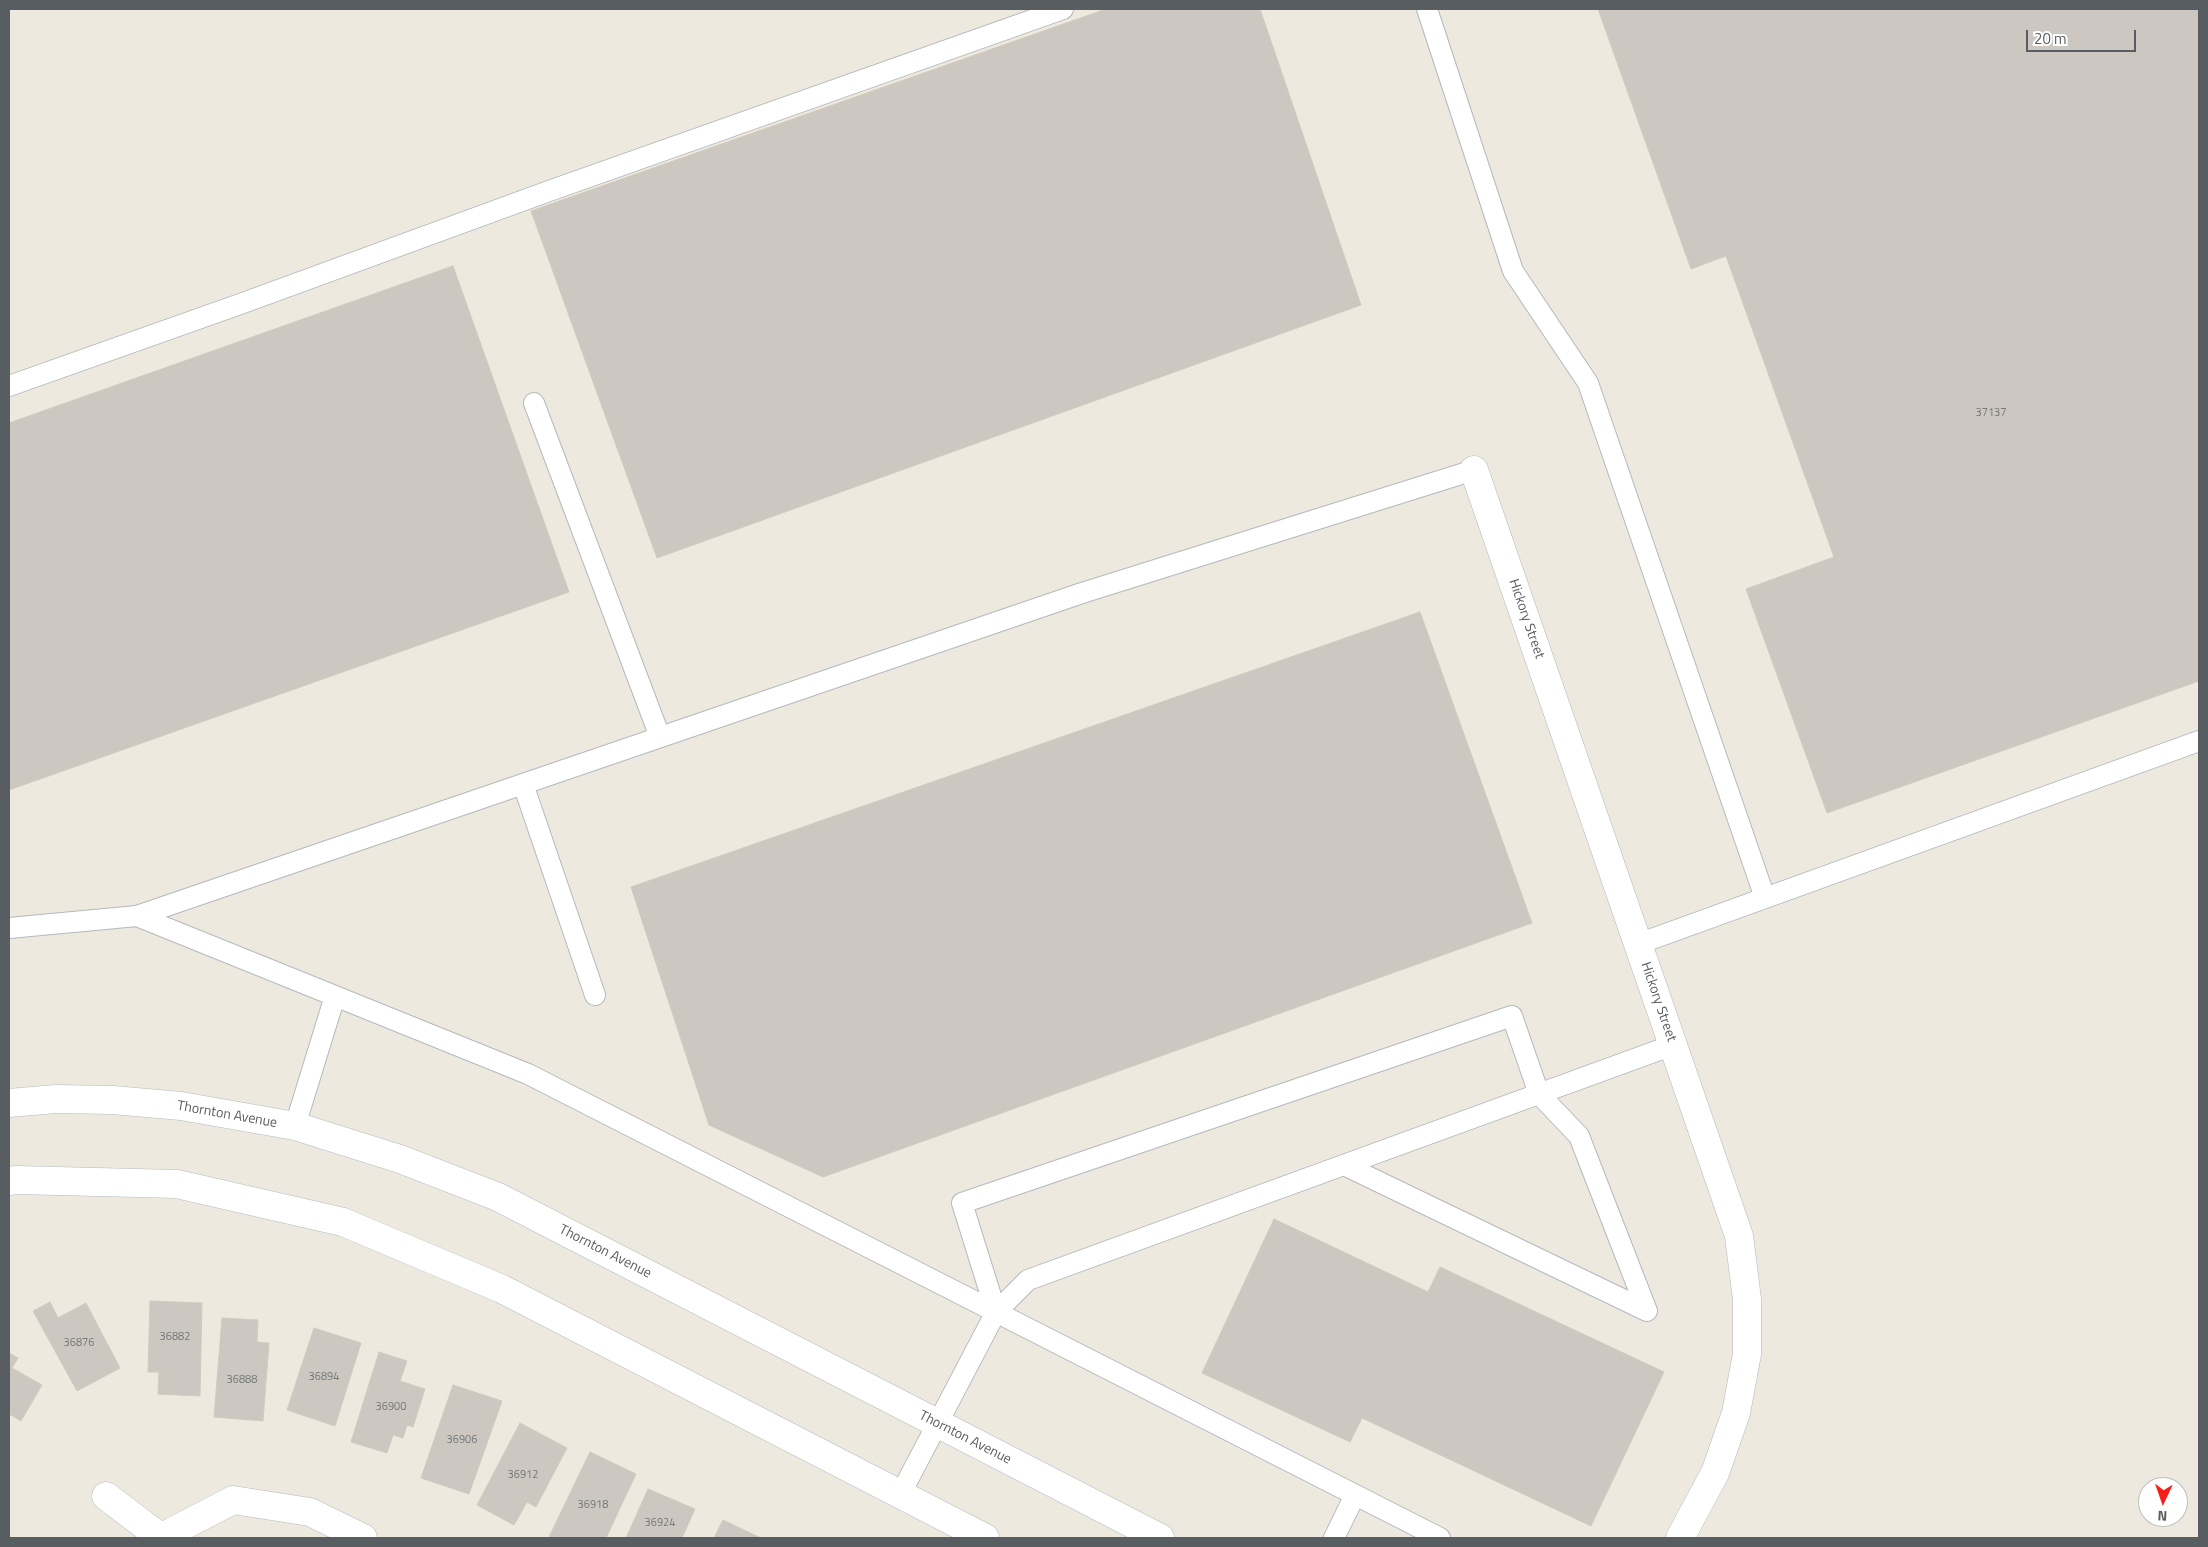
<!DOCTYPE html>
<html>
<head>
<meta charset="utf-8">
<style>
	body { margin:0 }
	#map { position:relative; width:2208px; height:1547px; overflow:hidden; background:#ede9df; font-family:"Titillium Web",sans-serif }
	canvas { display:block }
	.frame { position:absolute; inset:0; border:10px solid #585d61; pointer-events:none }
	.north { position:absolute; left:2138px; top:1477px; width:50px; height:50px; box-sizing:border-box; background:#fff; border:1px solid #bcbec0; border-radius:50%; rotate:183deg; font-size:14px; font-weight:700; line-height:20px; text-align:center; color:#585d61 }
	.north::after { content:''; display:block; margin:auto; width:18px; height:22px; background:#f61f1b; clip-path:polygon(50% 0,100% 100%,50% 72%,0 100%) }
	.scale { position:absolute; left:2026px; top:30px; width:110px; height:22px; box-sizing:border-box; border:2px solid #585d61; border-top:0; padding-left:6px; font-size:15px; line-height:18px; white-space:nowrap; color:#585d61; -webkit-text-stroke:4px #fff; paint-order:stroke }
</style>
</head>
<body>
<div id="map">
<canvas width="2208" height="1547"></canvas>
<div class="frame"></div>
<div class="north">N</div>
<div class="scale">20 m</div>
</div>
<script>
const context = document.querySelector('canvas').getContext('2d');
context.lineJoin = 'round';
function fill(path, color) { context.fillStyle = color; context.fill(path, 'evenodd'); }
const poly = rows => new Path2D(rows.map(r => 'M' + r).join(''));
function trace(path, color, width, dash) { context.strokeStyle = color; context.lineWidth = width; context.lineCap = dash ? 'butt' : 'round'; context.setLineDash(dash || []); context.stroke(path); }
function label(font, color, halo, rows, align = 'center') {
  context.font = font + ' "Titillium Web",sans-serif'; context.lineWidth = 4.5; context.setLineDash([]); context.textBaseline = 'middle'; context.strokeStyle = halo; context.fillStyle = color; for (const [text, x, y, turn = 0] of rows) {
    context.save(); context.translate(x, y); context.rotate((+turn || 0) * Math.PI / 180); context.textAlign = isNaN(turn) ? turn : align; if (halo) context.strokeText(text, 0, 0); context.fillText(text, 0, 0); context.restore();
  }
}
const building = poly([
	[1106,9,1260,9,1361,305,657,558,531,211,1106,9],
	[1598,9,2199,9,2199,681,1827,813,1746,589,1834,557,1726,256,1691,269,1598,9],
	[453,266,569,592,9,790,9,423,453,266],
	[1420,612,1532,923,823,1177,709,1125,631,887,1420,612],
	[1274,1219,1428,1292,1440,1267,1664,1372,1591,1526,1362,1418,1350,1442,1202,1373,1274,1219],
	[150,1301,202,1303,200,1396,158,1394,159,1372,148,1372,150,1301],
	[50,1302,58,1318,86,1303,120,1368,77,1391,33,1311,50,1302],
	[222,1318,258,1320,257,1342,269,1343,263,1421,214,1417,222,1318],
	[314,1328,361,1343,335,1426,287,1410,314,1328],
	[379,1352,407,1361,400,1381,425,1389,413,1427,407,1425,403,1438,393,1435,387,1453,351,1442,379,1352],
	[9,1353,18,1358,12,1368,42,1385,21,1421,9,1414,9,1353],
	[453,1385,502,1401,469,1494,421,1478,453,1385],
	[520,1423,567,1448,536,1507,527,1502,514,1525,477,1505,520,1423],
	[590,1452,636,1474,606,1538,552,1538,549,1537,590,1452],
	[648,1489,695,1509,682,1538,626,1538,648,1489],
	[723,1520,761,1538,714,1538,723,1520]
]);
const service = poly([
	[1427,9,1513,271,1588,383,1765,898],
	[9,386,243,303,549,191,1063,9],
	[534,403,660,737],
	[523,784,595,995],
	[137,916,528,1074,1440,1538],
	[9,928,137,916,1082,593,1474,470],
	[1638,944,2199,741],
	[295,1126,335,996],
	[996,1312,962,1203,1512,1016,1539,1094,1579,1136,1647,1311,1344,1165],
	[901,1493,996,1312,1028,1280,1673,1045],
	[1334,1538,1355,1495]
]);
const minor = poly([
	[1474,470,1739,1236,1747,1299,1747,1354,1736,1413,1715,1473,1680,1538],
	[106,1496,160,1537],
	[160,1538,233,1500,310,1512,363,1538]
]);
const secondary = poly([
	[9,1103,56,1099,113,1100,181,1106,295,1126,400,1159,498,1197,1160,1538],
	[9,1181,17,1180,177,1184,343,1222,502,1289,985,1538]
]);
const numberNames = [
	["37137",1991,413],
	["36882",175,1337],
	["36876",79,1343],
	["36894",324,1377],
	["36888",242,1380],
	["36900",391,1407],
	["36906",462,1440],
	["36912",523,1475],
	["36918",593,1505],
	["36924",660,1523]
];
const streetNames = [
	["Hickory Street",1526,619,71],
	["Hickory Street",1658,1002,71],
	["Thornton Avenue",227,1115,10],
	["Thornton Avenue",605,1252,27],
	["Thornton Avenue",965,1438,27]
];
fill(building, '#ccc7c0');
trace(building, '#d1cabd', 1);
trace(service, '#b5b8bd', 22);
trace(minor, '#b5b8bd', 29);
trace(secondary, '#b5babf', 29);
trace(service, '#fff', 20);
trace(minor, '#fff', 28);
trace(secondary, '#fff', 28);
label('11px', '#757879', null, numberNames);
label('14px', '#585d61', '#fff', streetNames);
</script>
</body>
</html>
